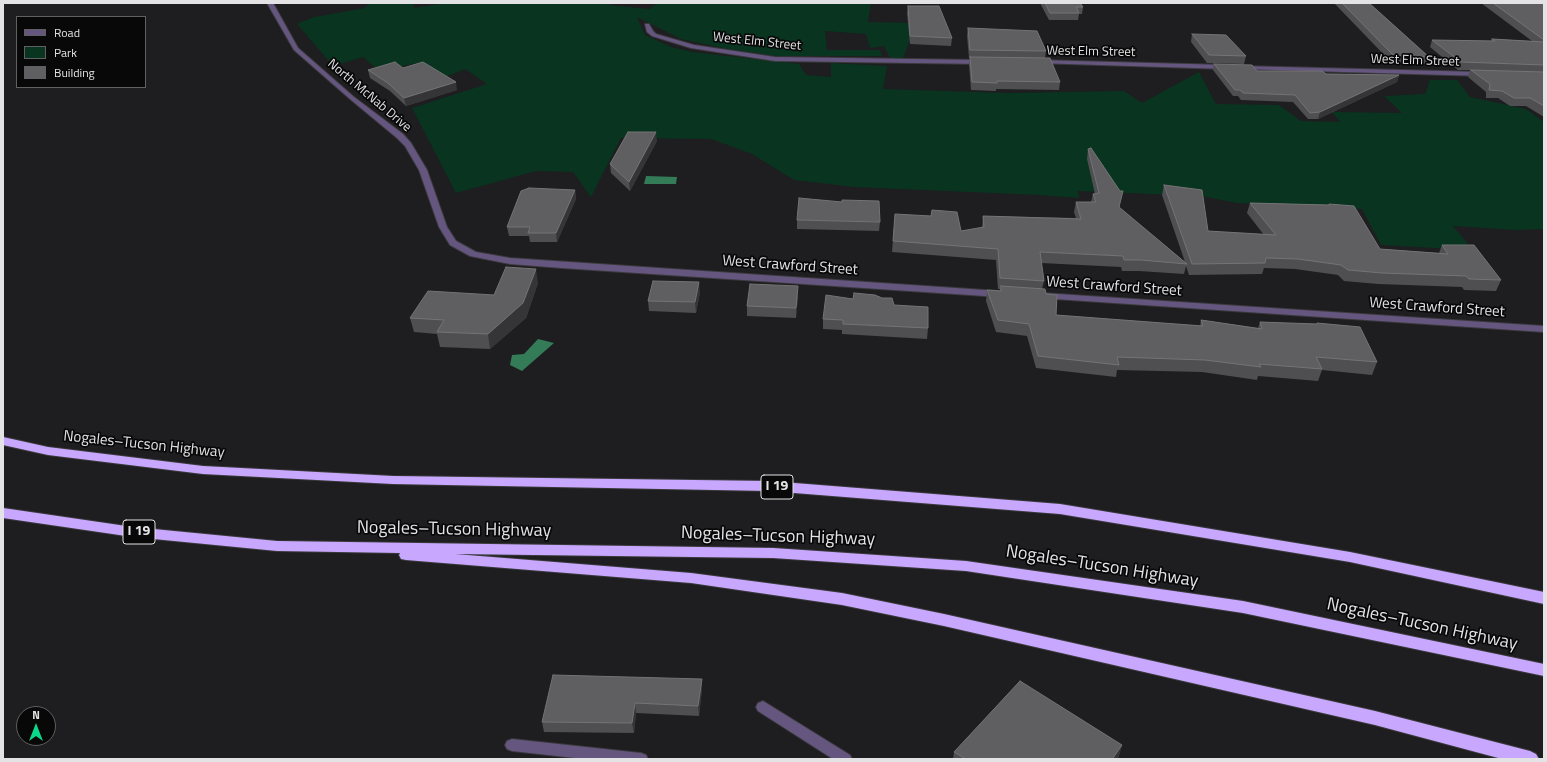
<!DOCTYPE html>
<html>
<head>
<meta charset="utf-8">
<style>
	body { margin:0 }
	#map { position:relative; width:1547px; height:762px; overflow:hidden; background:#1e1d20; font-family:"Titillium Web",sans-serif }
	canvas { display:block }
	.frame { position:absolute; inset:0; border:4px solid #e3e2e4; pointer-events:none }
	.legend { position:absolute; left:16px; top:16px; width:130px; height:72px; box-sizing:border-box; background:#080809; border:1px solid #605f61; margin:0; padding:5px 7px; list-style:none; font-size:12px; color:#e3e2e4 }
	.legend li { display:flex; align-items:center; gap:8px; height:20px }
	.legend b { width:20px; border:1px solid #605f61 }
	.north { position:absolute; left:16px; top:706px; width:40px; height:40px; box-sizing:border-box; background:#080809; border:1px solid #605f61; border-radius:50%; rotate:0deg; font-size:11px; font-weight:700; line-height:16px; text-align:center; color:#e3e2e4 }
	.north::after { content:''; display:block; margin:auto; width:14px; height:18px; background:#0ad98b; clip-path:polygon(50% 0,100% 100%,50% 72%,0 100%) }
</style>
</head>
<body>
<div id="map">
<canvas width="1547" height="762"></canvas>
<div class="frame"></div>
<ul class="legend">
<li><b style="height:5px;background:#655680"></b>Road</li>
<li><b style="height:11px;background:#093420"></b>Park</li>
<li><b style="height:11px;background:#5f5e61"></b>Building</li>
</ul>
<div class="north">N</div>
</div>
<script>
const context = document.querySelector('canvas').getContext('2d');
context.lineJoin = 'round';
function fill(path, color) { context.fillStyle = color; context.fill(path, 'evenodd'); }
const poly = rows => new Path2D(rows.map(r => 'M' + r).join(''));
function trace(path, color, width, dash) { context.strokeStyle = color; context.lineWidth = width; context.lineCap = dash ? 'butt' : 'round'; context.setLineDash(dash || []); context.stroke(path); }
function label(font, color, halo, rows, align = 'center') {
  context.font = font + ' "Titillium Web",sans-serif'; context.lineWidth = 3.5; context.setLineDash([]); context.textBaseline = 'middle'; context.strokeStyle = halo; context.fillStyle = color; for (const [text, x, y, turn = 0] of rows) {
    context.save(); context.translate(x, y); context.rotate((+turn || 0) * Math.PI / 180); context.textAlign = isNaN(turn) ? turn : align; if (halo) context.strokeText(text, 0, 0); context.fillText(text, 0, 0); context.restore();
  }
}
const green = poly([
	[369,3,415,3,413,8,445,3,612,3,609,5,649,9,658,3,871,3,868,22,913,23,913,32,903,58,890,58,884,46,870,48,866,34,825,31,827,50,880,50,882,56,776,56,728,49,681,39,637,17,645,35,671,47,692,52,799,64,806,75,831,77,831,63,887,66,883,89,1007,93,1124,91,1142,103,1199,72,1216,104,1279,105,1301,121,1340,122,1332,112,1402,113,1384,96,1425,94,1430,80,1457,80,1470,97,1526,109,1544,122,1544,229,1517,230,1453,226,1473,250,1381,245,1362,209,1237,203,1201,196,1078,191,1079,198,1039,195,854,187,794,180,752,154,711,139,621,138,591,197,573,172,536,171,456,193,412,108,487,84,465,69,446,77,417,63,379,71,363,57,333,66,297,24,314,17,365,8]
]);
const water = poly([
	[646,176,677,177,676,184,644,184],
	[538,339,554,343,522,371,510,365,512,355,524,354]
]);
const street = poly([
	[267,3,273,3,298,48,354,97,403,134,411,143,427,170,447,227,456,241,476,252,510,258,1000,291,1004,294,1000,297,562,268,510,264,470,256,450,245,439,227,419,170,405,146,397,138,350,99,294,50,267,3],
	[645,24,649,24,653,31,656,34,694,45,775,57,982,60,985,62,982,64,775,61,691,48,652,36,647,32,645,24],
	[1038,60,1226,65,1229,67,1226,69,1036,63,1036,61,1038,60],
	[1242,66,1482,72,1485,74,1482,76,1240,69,1239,68,1242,66],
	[1043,293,1544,326,1544,332,1040,298,1038,296,1040,294,1043,293],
	[763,701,850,755,852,759,833,759,758,711,756,707,758,703,763,701],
	[512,739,641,753,646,755,648,759,584,759,512,751,507,749,505,745,507,741,512,739]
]);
const highway = poly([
	[3,437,48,447,203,466,393,476,769,481,1060,504,1350,552,1544,592,1544,604,1350,562,1060,514,769,491,393,484,203,474,48,455,3,445,3,437],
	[3,508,133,527,277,541,773,548,966,561,1243,601,1544,664,1544,676,1243,613,966,571,773,558,455,554,691,573,842,593,944,614,1375,711,1530,751,1536,754,1539,759,1502,759,1375,725,944,626,842,605,691,583,406,560,401,559,399,555,400,553,277,551,133,537,3,518,3,508]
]);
const wall = poly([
	[1040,3,1080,3,1083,7,1082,14,1079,14,1078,20,1049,20],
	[1334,3,1369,3,1429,57,1427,64,1391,62],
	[1481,3,1544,3,1544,117,1526,106,1510,106,1498,98,1486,98,1486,92,1468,77,1470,70,1458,70,1430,47,1432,40,1491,41,1492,39,1532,41],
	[908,6,952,38,951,46,910,44,907,13],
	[968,28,1046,51,1045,58,1060,82,1059,90,996,89,996,91,971,90,969,65,970,58,969,58,967,36],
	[1192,34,1246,56,1244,64,1207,63,1191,42],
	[1214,64,1257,71,1326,74,1399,75,1397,82,1318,119,1308,119,1293,102,1241,100,1238,96,1233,96,1213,70],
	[403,68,457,90,406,106,390,91,370,78,368,70],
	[657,141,630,191,611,173,610,164],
	[1088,149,1119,208,1185,262,1162,195,1164,185,1208,231,1264,235,1247,213,1250,203,1328,205,1329,204,1380,249,1439,253,1442,245,1501,280,1496,291,1464,290,1462,287,1378,284,1344,281,1338,275,1295,269,1264,268,1262,274,1189,275,1186,266,1184,274,1139,271,1122,271,1121,267,1041,263,1044,281,1042,289,1046,294,1056,315,1200,326,1201,320,1258,328,1260,322,1316,324,1317,323,1377,362,1372,375,1322,370,1318,381,1258,376,1257,380,1202,372,1117,370,1116,377,1036,368,1027,336,996,332,986,301,987,290,1000,291,1000,289,998,289,996,260,892,252,895,214,961,231,982,228,983,216,1076,218,1074,212,1076,202,1091,202,1093,194,1095,194,1087,159],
	[575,190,576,199,557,242,530,242,529,236,509,236,507,227],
	[797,220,880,222,879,231,797,229],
	[538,283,526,318,490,349,440,347,437,334,414,332,410,318],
	[700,292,696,313,649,311,648,301],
	[798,296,796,318,747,316,747,306],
	[894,305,928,328,927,339,842,334,842,330,823,329,823,319],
	[702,679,702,689,699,716,636,713,634,733,544,732,542,722],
	[1122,745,1118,759,953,759,954,752]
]);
const shadedWall = poly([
	[1399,75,1397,82,1318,119,1320,112],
	[456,82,457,90,406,106,404,98],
	[656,132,657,141,630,191,629,182],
	[575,190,576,199,557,242,556,233],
	[536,269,538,283,526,318,490,349,488,334],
	[699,282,700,292,696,313,695,302],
	[798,286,798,296,796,318,796,308],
	[702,679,702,689,699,716,698,706],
	[635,703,636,713,634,733,632,723],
	[1122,745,1118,759,1112,759,1113,758]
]);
const building = poly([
	[1045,3,1080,3,1083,7,1076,7,1079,13,1050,13,1045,3],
	[1342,3,1369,3,1429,57,1393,55,1342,3],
	[1493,3,1544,3,1544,40,1493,3],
	[908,6,939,6,952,38,910,36,908,6],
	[968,28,1037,31,1046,51,970,50,968,28],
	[1192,34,1226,35,1246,56,1209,55,1192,34],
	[1492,39,1544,42,1544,65,1461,62,1432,40,1495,41,1492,39],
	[970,57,1050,58,1060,82,997,81,997,83,972,82,970,57],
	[395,62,403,68,423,62,456,82,404,98,388,83,368,70,395,62],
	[1214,64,1252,65,1257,71,1322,71,1326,74,1399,75,1320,112,1310,113,1295,95,1243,93,1240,90,1235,90,1214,64],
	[1471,70,1544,72,1544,106,1530,98,1514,98,1502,91,1489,90,1490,84,1471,70],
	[628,132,656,132,629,182,610,164,628,132],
	[1091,148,1120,191,1123,191,1119,207,1187,264,1141,260,1124,260,1123,256,1040,252,1044,281,1000,278,998,249,893,241,895,214,931,216,932,210,957,212,961,231,984,227,983,216,1081,219,1076,202,1096,202,1093,194,1099,193,1088,149,1091,148],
	[1164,185,1202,190,1208,231,1276,235,1250,203,1329,205,1329,204,1354,206,1380,249,1448,254,1442,245,1474,245,1501,280,1469,279,1466,276,1382,273,1348,270,1341,265,1298,259,1266,258,1265,263,1192,264,1164,185],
	[529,188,575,190,556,233,528,233,530,227,507,227,521,191,529,188],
	[799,198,842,202,842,200,879,201,880,222,797,220,799,198],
	[506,267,536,269,523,303,488,334,437,332,444,320,410,318,428,291,494,295,506,267],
	[653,281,699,282,695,302,648,301,653,281],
	[750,284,798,286,796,308,747,306,750,284],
	[1001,286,1045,289,1046,294,1057,295,1056,315,1203,326,1201,320,1262,329,1260,322,1317,324,1317,323,1360,327,1377,362,1316,357,1322,369,1259,364,1261,367,1205,360,1117,357,1119,365,1038,356,1029,324,998,320,987,290,1001,291,1001,286],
	[854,293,875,295,882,298,892,298,894,305,928,307,928,328,843,324,843,320,823,319,826,295,853,299,854,293],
	[553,675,702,679,698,706,635,703,632,723,542,722,553,675],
	[1020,681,1122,745,1113,758,1115,759,966,759,954,752,1020,681]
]);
const farStreetnames = [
	["West Elm Street",757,42,6],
	["West Elm Street",1091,52,1],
	["West Elm Street",1415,61,2],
	["North McNab Drive",369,96,40]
];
const shields = [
	[777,487,32],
	[139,532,32]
];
const shieldNames = [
	["I 19",777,487],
	["I 19",139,532]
];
const streetNames = [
	["West Crawford Street",790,266,4],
	["West Crawford Street",1114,287,4],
	["West Crawford Street",1437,308,4],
	["Nogales–Tucson Highway",144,445,6]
];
const nearStreetnames = [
	["Nogales–Tucson Highway",454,530,1],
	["Nogales–Tucson Highway",778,537,2],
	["Nogales–Tucson Highway",1102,567,9],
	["Nogales–Tucson Highway",1422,625,12]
];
fill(green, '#093420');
fill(water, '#337c57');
trace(street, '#3a393b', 2);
trace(highway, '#3a393b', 2);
fill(street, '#655680');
fill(highway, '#c8a8fe');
fill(wall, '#4f4e51');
fill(shadedWall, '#353437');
fill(building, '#5f5e61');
trace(building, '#747375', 1);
label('13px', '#e3e2e4', '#080809', farStreetnames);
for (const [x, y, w] of shields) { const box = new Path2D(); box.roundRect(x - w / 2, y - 12, w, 24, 3); context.fillStyle = '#080809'; context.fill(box); trace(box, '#e3e2e4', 1); }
label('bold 14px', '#e3e2e4', null, shieldNames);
label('15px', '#e3e2e4', '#080809', streetNames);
label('18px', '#e3e2e4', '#080809', nearStreetnames);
</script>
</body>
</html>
